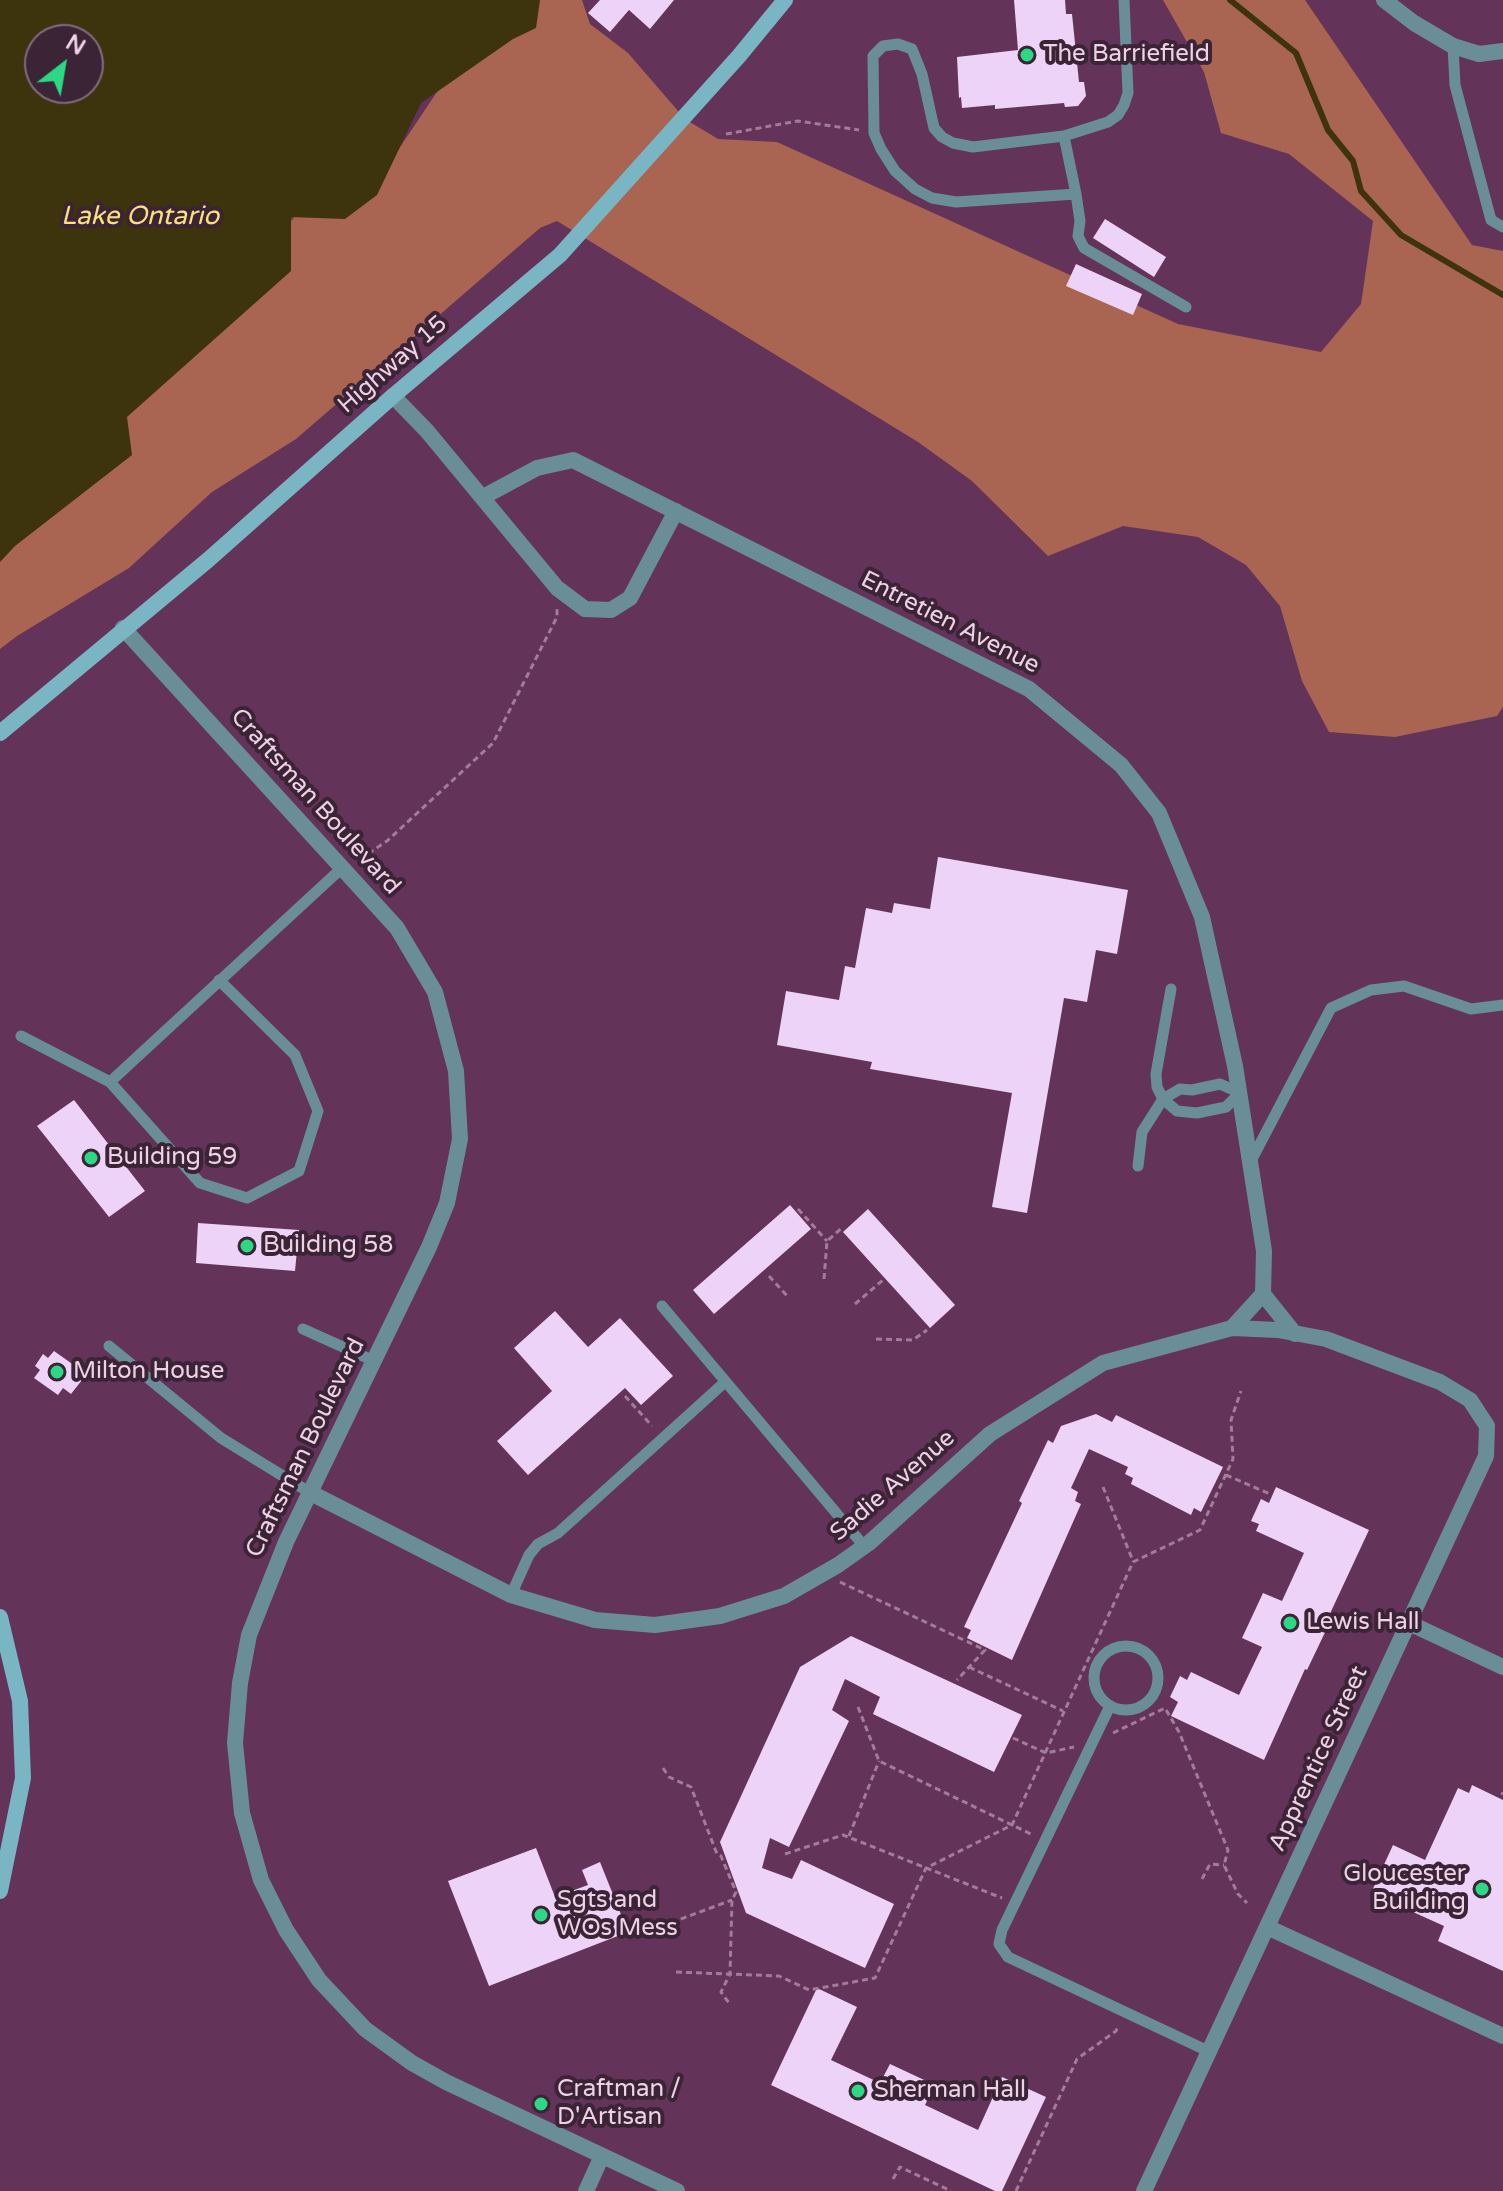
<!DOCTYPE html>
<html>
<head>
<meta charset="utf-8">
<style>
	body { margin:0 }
	#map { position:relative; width:1503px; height:2191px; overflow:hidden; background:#633359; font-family:"Varela Round",sans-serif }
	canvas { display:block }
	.north { position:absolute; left:24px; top:24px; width:80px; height:80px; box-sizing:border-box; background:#3b2435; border:2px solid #836a7d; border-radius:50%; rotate:31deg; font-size:22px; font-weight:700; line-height:32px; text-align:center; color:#f0d2e8 }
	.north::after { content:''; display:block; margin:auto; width:28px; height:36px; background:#2cd884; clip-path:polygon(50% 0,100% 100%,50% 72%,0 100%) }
</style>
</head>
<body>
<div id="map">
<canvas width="1503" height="2191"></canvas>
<div class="north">N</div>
</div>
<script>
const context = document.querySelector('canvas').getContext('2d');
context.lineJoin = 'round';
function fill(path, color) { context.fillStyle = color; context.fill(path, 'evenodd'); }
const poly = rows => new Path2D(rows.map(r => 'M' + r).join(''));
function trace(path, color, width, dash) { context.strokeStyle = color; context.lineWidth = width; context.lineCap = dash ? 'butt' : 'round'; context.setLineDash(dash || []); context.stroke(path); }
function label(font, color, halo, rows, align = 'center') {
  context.font = font + ' "Varela Round",sans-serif'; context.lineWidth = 8; context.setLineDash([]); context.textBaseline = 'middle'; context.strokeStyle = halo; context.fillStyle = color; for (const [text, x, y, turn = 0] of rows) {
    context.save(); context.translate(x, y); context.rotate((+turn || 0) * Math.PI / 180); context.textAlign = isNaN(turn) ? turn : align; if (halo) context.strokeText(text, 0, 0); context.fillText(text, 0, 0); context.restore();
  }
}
const forest = poly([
	[526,0,582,0,590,24,628,53,685,119,718,139,777,142,1178,324,1321,352,1361,304,1373,221,1289,154,1221,133,1204,72,1163,0,1305,0,1472,245,1503,251,1503,707,1497,716,1395,737,1329,732,1302,681,1280,606,1246,565,1198,537,1123,526,1048,556,972,481,918,442,557,221,540,228,296,439,212,492,129,568,17,636,0,649,0,531,248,274,309,199,388,165,459,59]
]);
const water = poly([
	[0,0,540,0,536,28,513,39,421,103,377,195,345,219,291,217,291,271,127,417,132,455,15,546,0,562],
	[40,40,88,40,88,88,40,88]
]);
const stream = poly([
	[1230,0,1296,53,1328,130,1353,161,1361,191,1401,235,1503,295]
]);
const building = poly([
	[600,0,674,0,650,29,629,10,610,32,588,13],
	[1014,0,1065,0,1066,14,1072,14,1079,82,1084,82,1086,96,1078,106,1065,107,1064,103,995,109,995,105,962,108,961,97,959,98,957,57,1018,50],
	[1105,219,1166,257,1154,277,1093,238],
	[1076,264,1142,294,1133,315,1066,286],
	[938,857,1128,890,1117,954,1096,950,1087,1002,1064,998,1027,1213,992,1207,1012,1093,870,1069,872,1062,777,1045,786,991,839,1000,845,966,855,968,866,908,892,913,894,903,930,909],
	[74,1100,145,1191,109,1217,37,1126],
	[790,1205,811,1229,714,1314,693,1290],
	[868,1209,955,1305,930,1328,843,1232],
	[198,1223,299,1230,295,1271,196,1263],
	[555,1311,588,1347,620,1318,673,1376,641,1405,625,1388,528,1475,497,1441,552,1391,514,1348],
	[54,1351,78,1368,73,1374,82,1380,71,1394,63,1388,58,1395,34,1378,40,1370,35,1366,43,1354,48,1358],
	[1096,1414,1112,1422,1116,1415,1223,1467,1201,1512,1194,1508,1191,1515,1131,1484,1133,1478,1125,1474,1128,1467,1089,1449,1071,1488,1078,1492,1075,1501,1081,1504,1012,1660,967,1638,971,1630,964,1627,1022,1503,1019,1501,1048,1440,1053,1443,1061,1426],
	[1276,1487,1369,1530,1327,1620,1330,1622,1307,1670,1305,1669,1264,1760,1171,1716,1178,1702,1170,1697,1180,1676,1187,1680,1191,1672,1239,1695,1262,1647,1242,1638,1263,1593,1282,1601,1304,1553,1256,1531,1259,1524,1251,1521,1261,1499,1269,1503],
	[851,1636,1022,1715,994,1772,873,1714,880,1697,845,1679,832,1710,849,1721,789,1847,770,1838,762,1868,792,1879,801,1860,894,1904,865,1968,746,1913,720,1842,800,1667],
	[1472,1785,1503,1800,1503,1971,1438,1941,1444,1926,1371,1893,1393,1845,1425,1860,1458,1788,1469,1793],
	[536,1848,555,1897,588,1885,582,1870,600,1862,628,1932,489,1986,448,1881],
	[817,1988,857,2007,831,2060,880,2083,890,2064,935,2085,925,2105,978,2130,1002,2077,1046,2097,1002,2191,995,2191,771,2085]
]);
const path = poly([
	[726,134,798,121,859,130],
	[360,859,387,841,493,743,557,617,557,608],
	[798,1209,827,1241],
	[769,1276,789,1298],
	[824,1279,827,1241,843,1227],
	[855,1304,883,1280],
	[876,1339,913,1340,927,1330],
	[625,1396,652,1426],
	[1226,1475,1270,1494],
	[1103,1487,1133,1561],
	[840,1582,985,1650,957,1680],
	[969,1667,1063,1711],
	[858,1707,879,1761,1033,1835],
	[1113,1733,1165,1708,1179,1732,1228,1850,1224,1865,1238,1894,1247,1903],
	[1013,1738,1046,1753,1074,1747],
	[663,1768,669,1777,691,1787,717,1854,721,1856,736,1892,732,1900,730,1974,721,1992,729,2003],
	[1501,1793,1503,1794],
	[849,1836,879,1761],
	[785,1854,843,1835,1002,1898],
	[1202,1879,1210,1864,1224,1865],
	[662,1926,732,1900],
	[676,1972,779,1976,809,1990,875,1978,926,1868,1012,1825,1133,1562,1200,1530,1233,1459,1231,1420,1241,1391],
	[893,2179,900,2167,951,2191],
	[1016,2191,1077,2059,1116,2031,1118,2025]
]);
const service = poly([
	[1453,46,1455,85,1491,220,1503,227],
	[1064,136,1076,194,956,202,932,198,915,189,895,171,881,149,874,133,873,56,883,46,898,44,912,49,922,74,934,128,942,137,953,143,973,147,1064,136,1108,122,1118,115,1124,105,1128,93,1124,0],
	[1076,194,1080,221,1078,236,1084,248,1186,307],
	[21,1036,110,1082,200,1183,247,1198,299,1171,318,1111,295,1055,219,980],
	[110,1082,343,867],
	[1251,1161,1331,1008,1371,990,1404,986,1471,1009,1503,1005],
	[1138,1166,1142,1132,1163,1099,1180,1089,1192,1090,1220,1084,1240,1093,1226,1107,1197,1113,1177,1111,1163,1099,1157,1087,1156,1074,1171,989],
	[662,1306,864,1546],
	[303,1329,374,1361],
	[109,1346,221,1438,309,1492],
	[511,1595,529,1555,538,1544,558,1533,725,1382],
	'1094 1678a32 32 0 1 1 64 0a32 32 0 1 1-64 0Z',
	[1110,1706,1002,1930,999,1944,1008,1957,1210,2052]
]);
const minor = poly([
	[1384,0,1414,23,1453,46,1479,54,1503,51],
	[393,396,427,431,557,588,585,609,611,610,630,598,676,511],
	[483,497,537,468,573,460,1029,689,1121,765,1159,813,1202,917,1235,1066,1264,1251,1263,1294,1232,1328],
	[1263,1294,1295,1334],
	[309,1492,511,1595,595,1620,655,1625,720,1616,784,1596,838,1565,869,1543,990,1434,1103,1363,1232,1328,1278,1330,1326,1339,1440,1382,1470,1400,1487,1426,1486,1456,1144,2191],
	[1409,1623,1503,1667],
	[1267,1927,1503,2036]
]);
const tertiary = poly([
	[123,628,397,928,435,992,456,1071,460,1139,447,1203,429,1247,286,1542,249,1635,240,1683,235,1743,242,1813,261,1880,286,1930,319,1980,365,2029,412,2063,446,2082,677,2191],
	[586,2191,602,2156]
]);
const secondary = poly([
	[0,733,208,560,393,396,560,255,739,56,785,0],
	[0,1617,20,1701,23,1778,0,1891]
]);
const markers = [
	[1027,55,8,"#2cd884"],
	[91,1158,8,"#2cd884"],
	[247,1246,8,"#2cd884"],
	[57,1372,8,"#2cd884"],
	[1290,1623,8,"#2cd884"],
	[1482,1889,8,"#2cd884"],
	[541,1915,8,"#2cd884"],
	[858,2091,8,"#2cd884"],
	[541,2104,8,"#2cd884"]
];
const poiNames = [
	["The Barriefield",1043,55],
	["Building 59",107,1158],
	["Building 58",263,1246],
	["Milton House",73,1372],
	["Lewis Hall",1306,1623],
	["Gloucester",1466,1875,"right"],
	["Building",1466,1903,"right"],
	["Sgts and",557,1901],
	["WOs Mess",557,1929],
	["Craftman /",557,2090],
	["D'Artisan",557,2118],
	["Sherman Hall",874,2091]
];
const streetNames = [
	["Highway 15",393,365,-41],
	["Entretien Avenue",950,623,27],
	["Craftsman Boulevard",315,802,48],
	["Craftsman Boulevard",306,1448,-64],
	["Sadie Avenue",893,1486,-41],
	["Apprentice Street",1319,1759,-65]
];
const waterNames = [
	["Lake Ontario",140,217]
];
fill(forest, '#aa6452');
fill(water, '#3d330c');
trace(stream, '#3d330c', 6);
fill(building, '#edd3f8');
trace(path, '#a37c9a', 3, [6, 4]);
trace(service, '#6a8e97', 11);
trace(minor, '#6a8e97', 16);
trace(tertiary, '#6a8e97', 16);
trace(secondary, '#7ab5c4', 16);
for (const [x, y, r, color] of markers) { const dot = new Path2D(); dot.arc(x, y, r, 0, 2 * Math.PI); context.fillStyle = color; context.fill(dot); trace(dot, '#3b2435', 3); }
label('24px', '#f0d2e8', '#3b2435', poiNames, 'left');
label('24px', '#f0d2e8', '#3b2435', streetNames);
label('italic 26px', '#fae17b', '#3b2435', waterNames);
</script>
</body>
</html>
